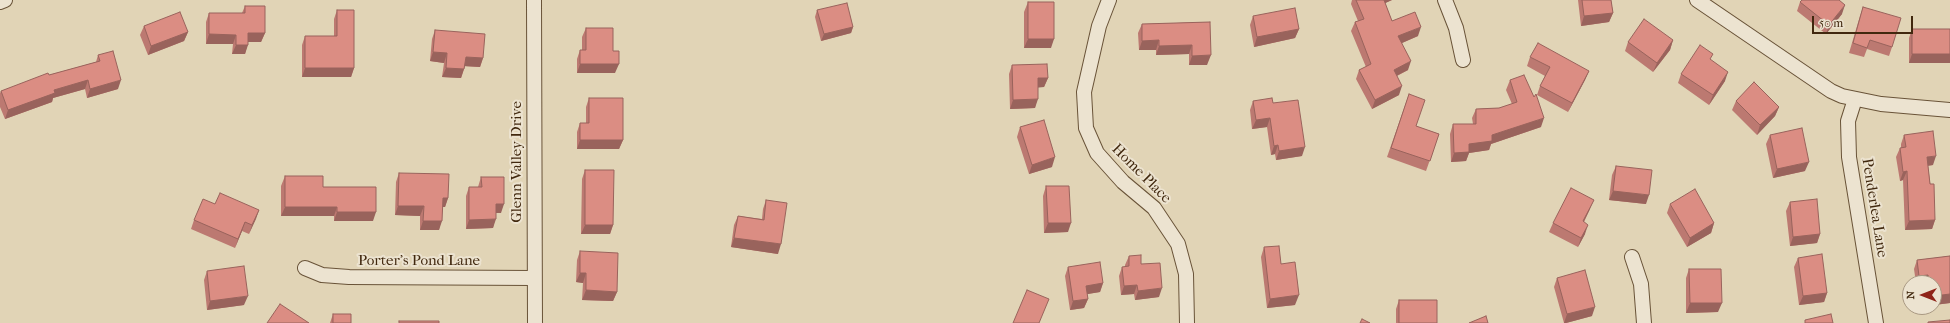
<!DOCTYPE html>
<html>
<head>
<meta charset="utf-8">
<style>
	body { margin:0 }
	#map { position:relative; width:1950px; height:323px; overflow:hidden; background:#e1d4b6; font-family:"IM FELL French Canon",serif }
	canvas { display:block }
	.north { position:absolute; left:1902px; top:275px; width:40px; height:40px; box-sizing:border-box; background:#ece3d0; border:1px solid #a89882; border-radius:50%; rotate:270deg; font-size:11px; font-weight:700; line-height:16px; text-align:center; color:#41280e }
	.north::after { content:''; display:block; margin:auto; width:14px; height:18px; background:#8f2418; clip-path:polygon(50% 0,100% 100%,50% 72%,0 100%) }
	.scale { position:absolute; left:1812px; top:16px; width:101px; height:18px; box-sizing:border-box; border:2px solid #41280e; border-top:0; padding-left:5px; font-size:12px; line-height:14px; white-space:nowrap; color:#41280e; -webkit-text-stroke:3px #ece3d0; paint-order:stroke }
</style>
</head>
<body>
<div id="map">
<canvas width="1950" height="323"></canvas>
<div class="north">N</div>
<div class="scale">50 m</div>
</div>
<script>
const context = document.querySelector('canvas').getContext('2d');
context.lineJoin = 'round';
const poly = rows => new Path2D(rows.map(r => 'M' + r).join(''));
function trace(path, color, width, dash) { context.strokeStyle = color; context.lineWidth = width; context.lineCap = dash ? 'butt' : 'round'; context.setLineDash(dash || []); context.stroke(path); }
function fill(path, color) { context.fillStyle = color; context.fill(path, 'evenodd'); }
function label(font, color, halo, rows, align = 'center') {
  context.font = font + ' "IM FELL French Canon",serif'; context.lineWidth = 4; context.setLineDash([]); context.textBaseline = 'middle'; context.strokeStyle = halo; context.fillStyle = color; for (const [text, x, y, turn = 0] of rows) {
    context.save(); context.translate(x, y); context.rotate((+turn || 0) * Math.PI / 180); context.textAlign = isNaN(turn) ? turn : align; if (halo) context.strokeText(text, 0, 0); context.fillText(text, 0, 0); context.restore();
  }
}
const minor = poly([
	[534,0,535,323],
	[1109,0,1099,26,1084,92,1086,128,1097,153,1123,182,1154,208,1178,244,1186,274,1187,323],
	[1445,0,1456,28,1463,60],
	[1697,0,1831,91,1842,96,1881,104,1950,110],
	[0,2,5,0],
	[1855,99,1848,121,1849,157,1876,323],
	[1632,257,1641,284,1644,323],
	[305,268,322,275,349,277,534,278]
]);
const wall = poly([
	[1352,0,1392,0,1385,3,1392,21,1418,36,1402,43,1408,70,1397,76,1399,95,1372,109,1356,79,1359,70,1366,67,1351,31,1355,22,1358,21,1351,4],
	[1578,0,1611,0,1613,13,1609,22,1581,26],
	[1028,2,1051,48,1024,48,1024,12],
	[1800,2,1842,14,1826,34,1797,11],
	[245,6,265,33,261,42,248,42,245,54,232,54,233,44,206,44,206,22,209,13,242,13],
	[1863,7,1892,47,1889,56,1867,49,1864,57,1849,53,1860,16],
	[337,10,354,68,351,77,302,77,302,45,305,36,334,36,334,19],
	[817,10,853,27,851,33,821,41,815,17],
	[1253,16,1299,29,1295,38,1254,47,1250,25],
	[1210,22,1207,65,1189,65,1189,54,1156,55,1156,50,1139,50,1138,33,1142,24],
	[144,26,188,32,184,41,148,55,140,35],
	[586,28,613,51,615,73,577,73,577,59,580,50,582,50,582,37],
	[1912,29,1950,63,1909,63,1909,38],
	[435,30,483,58,480,67,465,66,461,78,442,77,444,63,430,61,432,39],
	[1673,40,1670,50,1653,72,1625,51,1628,42],
	[98,55,118,89,87,98,85,89,53,98,52,102,5,119,0,107,0,93,1,91,49,75,96,62],
	[1530,57,1589,71,1585,80,1568,112,1537,95,1540,86,1545,76,1527,66],
	[1711,60,1725,81,1709,105,1678,83,1681,74],
	[1012,65,1048,78,1044,87,1038,87,1035,108,1010,109,1009,74],
	[1510,80,1541,127,1491,144,1489,150,1469,153,1466,161,1451,162,1450,134,1453,124,1473,124,1472,118,1476,109,1499,108,1512,104,1506,90],
	[1409,94,1416,126,1439,134,1426,171,1387,157],
	[589,98,623,140,619,149,577,149,577,132,580,123,586,123,586,107],
	[1253,101,1273,103,1302,156,1276,160,1275,154,1271,155,1267,127,1252,129,1250,110],
	[1736,101,1779,107,1775,116,1757,135,1732,110],
	[1020,127,1052,167,1029,174,1017,137],
	[1770,135,1805,171,1773,178,1766,144],
	[1904,135,1933,165,1928,166,1935,220,1932,229,1905,230,1903,180,1900,181,1896,157,1900,148,1901,148,1901,144],
	[1616,166,1646,204,1609,200,1612,175],
	[585,170,613,225,610,234,581,234,582,179],
	[399,173,448,198,445,207,443,207,439,230,420,230,420,216,395,215,396,182],
	[285,176,323,187,373,221,334,221,334,216,281,216,281,186],
	[481,177,501,213,496,213,493,228,466,229,466,196,469,187,478,187],
	[1046,186,1068,232,1044,233,1043,196],
	[766,200,778,254,731,247,734,225,738,216,762,219,763,209],
	[1790,202,1820,234,1817,243,1790,246,1786,211],
	[215,204,259,210,249,234,242,231,235,248,191,229,194,220],
	[1670,204,1714,223,1711,233,1687,247,1667,213],
	[1590,209,1584,222,1585,234,1578,247,1549,232,1553,223],
	[1264,247,1281,264,1295,305,1267,308,1261,257],
	[580,251,617,292,613,301,582,300,583,283,576,282,577,260],
	[1129,256,1141,264,1159,297,1135,300,1134,294,1121,295,1119,276,1122,267,1125,267,1125,265],
	[1950,256,1950,303,1934,305,1934,283,1916,283,1914,269,1917,260],
	[1798,258,1827,293,1824,302,1799,305,1794,267],
	[1068,267,1103,283,1100,292,1087,294,1088,299,1084,308,1070,310,1065,276],
	[1689,269,1718,312,1686,313,1686,278],
	[207,271,244,305,207,310,204,280],
	[1557,278,1592,316,1566,323,1564,323,1554,287],
	[1399,300,1437,323,1396,323,1396,309],
	[333,314,351,323,330,323]
]);
const shadedWall = poly([
	[1381,0,1392,0,1379,6],
	[1845,5,1842,14,1826,34,1829,25],
	[1613,13,1609,22,1581,26,1584,16],
	[853,27,851,33,821,41,824,34],
	[1421,27,1418,36,1395,46,1398,36],
	[1299,29,1295,38,1254,47,1257,37],
	[188,32,184,41,148,55,151,46],
	[248,33,265,33,261,42,245,42],
	[209,34,236,35,233,44,206,44],
	[1028,39,1054,39,1051,48,1024,48],
	[1159,40,1156,50,1139,50,1142,41],
	[1673,40,1670,50,1653,72,1657,63],
	[236,45,248,45,245,54,232,54],
	[1192,45,1189,54,1156,55,1159,46],
	[433,52,447,53,444,63,430,61],
	[1912,54,1950,54,1950,63,1909,63],
	[1211,55,1207,65,1189,65,1192,56],
	[466,57,483,58,480,67,462,66],
	[1411,61,1408,70,1390,79,1394,70],
	[580,64,619,64,615,73,577,73],
	[305,68,354,68,351,77,302,77],
	[446,68,464,69,461,78,442,77],
	[1589,71,1585,80,1568,112,1572,103],
	[1728,72,1725,81,1709,105,1713,95],
	[1038,78,1048,78,1044,87,1034,88],
	[88,80,85,89,53,98,52,102,5,119,8,110,54,90],
	[121,80,118,89,87,98,90,89],
	[1402,86,1399,95,1372,109,1375,100],
	[1038,99,1035,108,1010,109,1013,100],
	[1779,107,1775,116,1757,135,1760,125],
	[1270,118,1267,127,1252,129,1256,120],
	[1544,118,1541,127,1491,144,1489,150,1469,153,1466,161,1451,162,1454,153,1469,144,1492,135],
	[580,140,623,140,619,149,577,149],
	[1278,145,1275,154,1271,155,1274,146],
	[1305,147,1302,156,1276,160,1279,151],
	[1936,156,1933,165,1923,166,1927,157],
	[1055,157,1052,167,1029,174,1032,165],
	[1809,162,1805,171,1773,178,1777,169],
	[1907,171,1903,180,1900,181,1903,172],
	[1613,191,1649,195,1646,204,1609,200],
	[443,198,448,198,445,207,439,207],
	[1594,200,1590,209,1579,231,1583,221],
	[496,204,504,204,501,213,493,213],
	[398,206,424,206,420,216,395,215],
	[285,207,337,207,334,216,281,216],
	[259,210,256,219,249,234,252,225],
	[337,212,376,212,373,221,334,221],
	[496,219,493,228,466,229,469,220],
	[1935,220,1932,229,1905,230,1909,221],
	[423,221,442,221,439,230,420,230],
	[245,222,242,231,235,248,238,239],
	[1048,223,1071,223,1068,232,1044,233],
	[1714,223,1711,233,1687,247,1690,238],
	[585,225,613,225,610,234,581,234],
	[1588,225,1585,234,1578,247,1581,238],
	[1820,234,1817,243,1790,246,1793,237],
	[734,238,781,244,778,254,731,247],
	[580,273,586,273,583,283,576,282],
	[1928,275,1925,283,1917,283,1919,276],
	[1103,283,1100,292,1082,295,1086,286],
	[1137,285,1134,294,1121,295,1124,286],
	[1162,288,1159,297,1135,300,1138,291],
	[586,290,617,292,613,301,582,300],
	[1827,293,1824,302,1799,305,1803,296],
	[1950,294,1950,303,1934,305,1934,296],
	[1299,295,1295,305,1267,308,1270,299],
	[248,296,244,305,207,310,210,301],
	[1088,299,1084,308,1070,310,1073,301],
	[1690,303,1722,303,1718,312,1686,313],
	[1595,307,1592,316,1566,323,1564,323,1567,314]
]);
const building = poly([
	[1356,0,1384,0,1392,21,1415,12,1421,27,1398,36,1411,61,1394,70,1402,86,1375,100,1359,70,1371,64,1355,22,1364,19,1356,0],
	[1582,0,1611,0,1613,13,1584,16,1582,0],
	[1802,0,1839,0,1845,5,1829,25,1800,2,1802,0],
	[1028,2,1054,2,1054,39,1028,39,1028,2],
	[847,3,853,27,824,34,817,10,847,3],
	[245,6,265,6,265,33,248,33,248,45,236,45,236,35,209,34,209,13,245,13,245,6],
	[1863,7,1901,18,1892,47,1870,40,1867,48,1853,43,1863,7],
	[1295,8,1299,29,1257,37,1253,16,1295,8],
	[337,10,354,10,354,68,305,68,305,36,337,36,337,10],
	[180,12,188,32,151,46,144,26,180,12],
	[1644,19,1673,40,1657,63,1628,42,1644,19],
	[1210,22,1211,55,1192,56,1192,45,1159,46,1159,40,1142,41,1142,24,1210,22],
	[586,28,613,28,613,51,619,51,619,64,580,64,580,50,586,50,586,28],
	[1912,29,1950,29,1950,54,1912,54,1912,29],
	[435,30,485,34,483,58,466,57,464,69,446,68,447,53,433,52,435,30],
	[1538,43,1589,71,1572,103,1540,86,1550,67,1530,57,1538,43],
	[1700,45,1713,54,1710,59,1728,72,1713,95,1681,74,1700,45],
	[113,51,121,80,90,89,88,80,54,90,55,93,8,110,1,91,48,73,49,75,100,61,98,55,113,51],
	[1047,64,1048,78,1038,78,1038,99,1013,100,1012,65,1047,64],
	[1524,75,1534,97,1536,94,1544,118,1492,135,1492,141,1469,144,1469,152,1454,153,1453,124,1476,124,1476,109,1499,108,1517,102,1510,80,1524,75],
	[1754,82,1779,107,1760,125,1736,101,1754,82],
	[1409,94,1425,100,1416,126,1439,134,1430,161,1391,148,1409,94],
	[589,98,623,98,623,140,580,140,580,123,589,123,589,98],
	[1272,98,1273,103,1298,100,1305,147,1279,151,1278,145,1274,146,1270,118,1256,120,1253,101,1272,98],
	[1044,120,1055,157,1032,165,1020,127,1044,120],
	[1802,128,1809,162,1777,169,1770,135,1802,128],
	[1933,131,1936,156,1927,157,1930,184,1934,184,1935,220,1909,221,1907,171,1903,172,1900,148,1906,147,1904,135,1933,131],
	[1616,166,1652,170,1649,195,1613,191,1616,166],
	[585,170,614,170,613,225,585,225,585,170],
	[399,173,449,174,448,198,443,198,442,221,423,221,424,206,398,206,399,173],
	[285,176,323,176,323,187,376,187,376,212,337,212,337,207,285,207,285,176],
	[481,177,504,177,504,204,496,204,496,219,469,220,469,187,482,187,481,177],
	[1046,186,1069,186,1071,223,1048,223,1046,186],
	[1571,188,1594,200,1583,221,1588,225,1581,238,1553,223,1571,188],
	[1695,189,1714,223,1690,238,1670,204,1695,189],
	[220,193,259,210,252,225,245,222,238,239,194,220,203,199,215,204,220,193],
	[1817,199,1820,234,1793,237,1790,202,1817,199],
	[766,200,787,203,781,244,734,238,738,216,764,220,766,200],
	[1279,246,1281,264,1295,262,1299,295,1270,299,1264,247,1279,246],
	[580,251,618,253,617,292,586,290,586,273,580,273,580,251],
	[1822,254,1827,293,1803,296,1798,258,1822,254],
	[1141,255,1141,264,1160,263,1162,288,1138,291,1137,285,1124,286,1122,267,1129,266,1129,256,1141,255],
	[1950,256,1950,294,1934,296,1934,283,1929,283,1928,275,1919,276,1917,260,1950,256],
	[1100,262,1103,283,1086,286,1088,299,1073,301,1068,267,1100,262],
	[244,266,248,296,210,301,207,271,244,266],
	[1689,269,1721,269,1722,303,1690,303,1689,269],
	[1585,270,1595,307,1567,314,1557,278,1585,270],
	[1027,290,1049,299,1039,323,1013,323,1027,290],
	[1399,300,1437,300,1437,323,1399,323,1399,300],
	[280,304,309,323,267,323,280,304],
	[333,314,351,314,351,323,333,323,333,314],
	[1831,314,1833,323,1805,323,1805,320,1831,314],
	[1486,316,1488,323,1469,323,1486,316],
	[1362,319,1370,323,1360,323,1362,319],
	[1950,320,1950,323,1928,323,1928,322,1950,320],
	[399,321,439,321,439,323,399,323,399,321]
]);
const streetNames = [
	["Glenn Valley Drive",517,162,-90],
	["Home Place",1141,174,45],
	["Penderlea Lane",1874,208,81],
	["Porter's Pond Lane",419,261]
];
trace(minor, '#695338', 16);
trace(minor, '#ece3d0', 14);
fill(wall, '#bc7971');
fill(shadedWall, '#99635c');
fill(building, '#db8d83');
trace(building, '#99635c', 1);
label('15px', '#41280e', '#ece3d0', streetNames);
</script>
</body>
</html>
